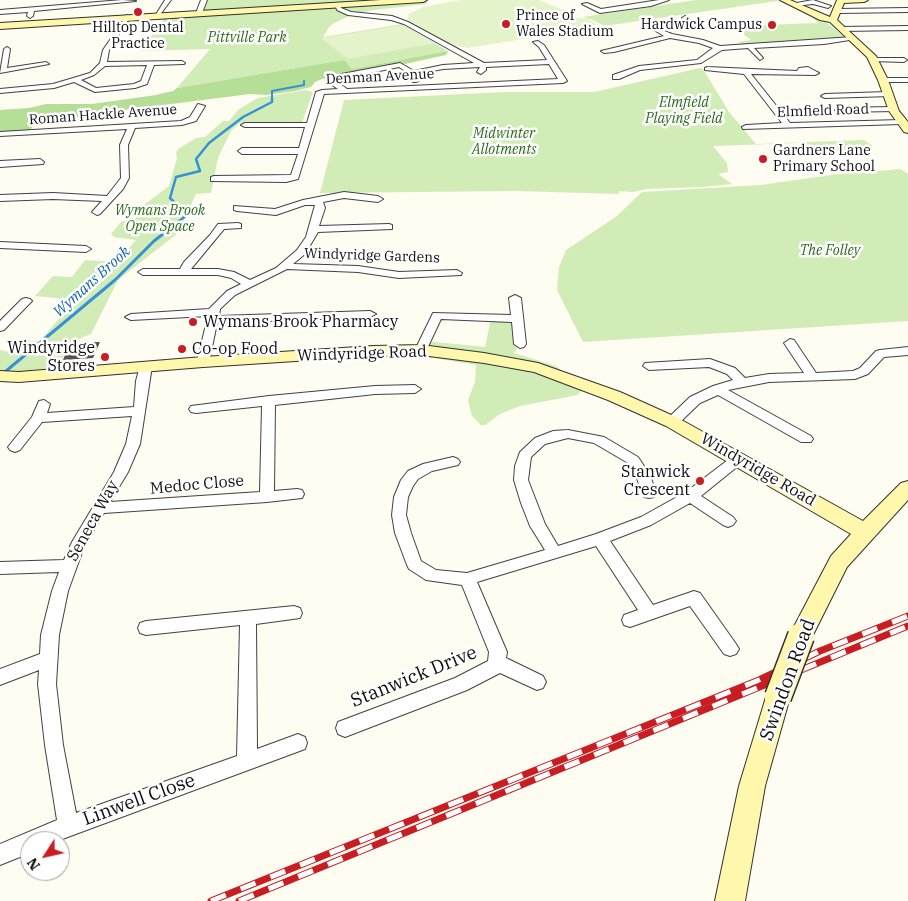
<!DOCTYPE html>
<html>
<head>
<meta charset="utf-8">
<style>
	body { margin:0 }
	#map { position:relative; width:908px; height:901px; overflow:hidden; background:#fffcf1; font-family:"IBM Plex Serif",serif }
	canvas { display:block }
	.north { position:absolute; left:20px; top:831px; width:50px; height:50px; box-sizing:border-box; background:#fff; border:1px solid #9f9f9f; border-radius:50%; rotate:235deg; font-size:14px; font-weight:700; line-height:20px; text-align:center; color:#0f0f0f }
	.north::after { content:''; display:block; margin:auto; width:18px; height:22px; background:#c81e23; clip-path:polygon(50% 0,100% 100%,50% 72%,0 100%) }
</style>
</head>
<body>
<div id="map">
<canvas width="908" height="901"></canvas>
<div class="north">N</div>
</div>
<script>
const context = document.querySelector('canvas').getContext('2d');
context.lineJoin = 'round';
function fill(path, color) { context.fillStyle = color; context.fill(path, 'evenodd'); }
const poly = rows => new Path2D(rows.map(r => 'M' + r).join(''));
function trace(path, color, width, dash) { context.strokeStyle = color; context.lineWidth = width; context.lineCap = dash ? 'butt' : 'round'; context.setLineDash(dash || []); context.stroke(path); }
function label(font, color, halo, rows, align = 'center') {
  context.font = font + ' "IBM Plex Serif",serif'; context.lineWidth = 5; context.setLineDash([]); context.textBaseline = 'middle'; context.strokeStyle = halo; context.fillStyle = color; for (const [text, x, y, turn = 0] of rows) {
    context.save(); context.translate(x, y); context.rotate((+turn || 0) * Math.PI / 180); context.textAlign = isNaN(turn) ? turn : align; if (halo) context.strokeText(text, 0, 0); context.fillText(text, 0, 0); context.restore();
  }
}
const green = poly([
	[207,0,426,0,427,4,374,10,354,14,334,23,329,27,323,37,403,24,448,51,352,69,344,60,177,88,210,49,141,51,166,15,203,13],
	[696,0,784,0,604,26,595,21,583,17],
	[813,18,819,18,826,22,844,37,821,40,742,44,738,42,751,40,739,31,750,31,747,28,763,27,762,25,818,23],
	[700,68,703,69,729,112,756,144,864,140,873,146,862,150,811,152,800,143,713,146,727,163,728,172,718,174,732,184,702,187,647,189,633,192,619,191,619,194,516,191,320,193,344,100,505,92,594,92],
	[305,90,313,92,302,123,240,123,231,131,218,158,211,193,196,194,178,233,118,280,91,334,69,343,56,373,0,376,0,350,14,353,25,340,39,342,75,300,35,296,53,276,72,277,85,260,117,262,136,240,114,237,111,234,122,221,134,222,141,207,169,186,177,158,176,153,178,149,196,138,205,137,223,121,229,121,239,109,258,98],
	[901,169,908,174,908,321,583,342,557,290,559,267,566,250,617,216,642,192,761,185,830,175],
	[491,318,517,319,520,344,514,353,556,366,575,381,587,385,578,395,520,406,500,414,485,425,481,425,472,416,468,400,475,382,476,365,427,357,421,350,425,341,485,347]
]);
const forest = poly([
	[448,51,446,55,400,65,322,79,315,82,311,87,295,91,266,95,250,94,116,111,34,125,28,133,0,134,0,110,29,108,46,104,92,104,156,95,173,91,177,88,344,60,352,69]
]);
const pitch = poly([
	[461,0,539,0,568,12,570,14,568,17,588,19,597,24,578,30,468,48,451,45,407,20,409,14,423,7],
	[404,25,436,43,348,59,321,38]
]);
const streamFar2 = poly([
	[272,99,272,91,304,85,304,81]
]);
const streamFar1 = poly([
	[170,228,187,215,170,198,176,177,200,171,196,159,209,143,243,117,272,102,272,98]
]);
const stream = poly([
	[0,376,115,280,154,241,172,227]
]);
const building = poly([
	[100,342,93,358,63,360,70,343]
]);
const street = poly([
	[122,0,136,1,34,11,33,16,30,18,27,16,28,12,0,14,0,10,122,0],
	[165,0,171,0,159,16,155,16,165,0],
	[201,0,207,0,202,13,199,15,196,13,201,0],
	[659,0,669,0,651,6,600,13,582,4,587,3,601,9,659,0],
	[813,0,831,6,828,8,813,4,794,6,791,4,813,0],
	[335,4,339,4,341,8,351,12,392,16,408,22,484,63,547,60,539,47,533,42,538,41,544,45,567,81,563,83,324,94,298,179,286,182,211,181,211,177,214,176,291,175,298,154,242,154,238,151,242,148,299,148,305,127,245,127,241,125,245,123,307,123,316,92,322,90,338,89,326,81,326,77,400,63,414,71,443,65,474,63,404,24,391,20,348,15,337,10,335,4],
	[549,64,558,79,347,89,335,80,399,67,410,74,413,82,416,82,420,80,417,74,443,69,480,67,477,72,481,74,486,70,486,67,549,64],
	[908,8,908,12,838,13,835,11,838,9,908,8],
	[127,15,130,17,109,50,107,62,182,61,185,63,184,64,154,65,147,84,135,88,95,92,74,82,54,88,0,93,0,89,53,84,90,73,100,63,103,50,127,15],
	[147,65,141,81,134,84,96,88,81,80,94,75,105,66,147,65],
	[685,16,688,18,689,23,662,30,672,34,703,40,720,46,853,37,856,39,824,44,754,48,763,58,760,60,748,48,722,50,701,63,640,70,619,79,613,79,613,75,639,66,697,60,713,48,699,43,670,38,614,52,604,53,601,51,664,36,654,30,660,26,684,21,682,18,685,16],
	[908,26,908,30,841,31,838,29,841,27,908,26],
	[7,47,10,49,7,68,46,62,49,64,0,73,4,49,7,47],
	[874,58,904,58,907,60,904,62,872,61,871,60,874,58],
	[707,67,797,71,799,68,808,67,817,72,819,73,815,75,751,74,790,123,901,120,905,122,901,124,743,129,742,127,746,125,782,123,744,74,705,70,705,68,707,67],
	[880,78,908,78,908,82,883,82,879,80,880,78],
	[888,92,892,94,891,96,825,98,821,96,825,94,888,92],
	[198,104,205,106,196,121,182,125,135,128,128,145,129,178,123,189,100,214,97,215,92,212,102,201,53,199,0,201,0,195,53,193,107,196,121,178,120,145,127,129,0,136,0,132,181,121,190,117,198,104],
	[893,107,896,107,896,111,839,112,835,110,839,108,893,107],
	[40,159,44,162,43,164,0,167,0,161,40,159],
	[344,192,378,196,383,199,378,202,344,198,323,202,325,208,319,226,389,224,392,225,392,229,318,232,305,254,293,264,358,266,399,272,457,270,462,273,461,275,399,278,358,272,287,269,235,295,220,309,219,316,370,311,376,314,370,317,217,323,209,362,203,366,197,362,208,316,131,320,125,317,131,314,209,309,227,291,241,284,231,278,218,275,143,275,138,272,143,269,180,269,184,262,210,235,218,224,238,223,241,224,241,228,224,229,191,269,218,269,234,272,250,280,276,268,297,250,306,237,315,205,305,205,276,215,237,211,234,210,234,206,275,209,303,200,344,192],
	[0,242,86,246,91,249,86,252,0,248,0,242],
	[515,295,521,298,526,344,524,347,520,348,514,344,512,322,441,319,425,353,417,353,415,350,433,313,511,315,509,298,515,295],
	[26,298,30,299,32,301,30,303,4,330,0,331,0,321,22,299,26,298],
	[790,339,794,340,816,373,853,371,860,368,876,351,880,350,908,347,908,355,884,357,868,374,855,379,769,382,728,390,811,436,813,439,811,442,801,442,718,395,700,403,677,425,667,425,665,422,667,419,690,397,713,386,733,380,727,374,709,367,649,370,643,366,645,363,710,359,735,368,745,378,769,374,804,373,784,343,790,339],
	[146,362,152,366,140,444,128,472,110,502,260,492,262,406,196,413,191,412,189,409,191,406,269,396,375,386,415,385,421,389,415,393,375,394,275,405,274,491,297,489,302,490,304,494,302,498,267,502,104,513,84,547,68,591,59,635,56,684,63,745,76,813,237,756,240,625,146,635,140,633,138,628,140,623,146,621,294,606,300,608,302,613,300,618,256,624,257,749,298,734,305,737,307,743,305,749,57,841,30,841,30,853,0,865,0,844,57,820,45,745,38,684,39,670,0,685,0,669,40,654,41,635,52,591,59,572,0,574,0,562,64,560,72,542,114,472,126,444,132,416,42,422,20,450,15,452,10,450,8,447,32,417,39,401,44,400,50,404,47,413,134,407,136,381,140,366,146,362],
	[568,430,604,437,638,457,650,475,656,493,654,497,649,498,644,497,636,476,628,463,594,443,568,438,545,444,531,457,528,480,545,524,558,546,596,534,641,517,686,492,733,456,743,456,745,459,743,462,701,496,733,517,736,521,733,525,728,527,723,525,690,503,651,525,610,541,653,605,694,591,700,593,736,644,739,649,736,654,730,656,724,654,690,606,630,627,624,625,622,620,624,615,638,610,596,546,477,582,507,652,506,658,543,676,546,682,543,688,537,690,500,673,467,690,345,737,338,734,336,728,338,722,455,678,488,661,489,652,462,585,426,580,409,569,407,565,395,533,392,515,394,497,401,480,408,471,423,464,453,457,458,459,460,462,458,465,432,471,418,479,413,486,408,497,406,515,411,533,421,561,436,570,467,573,545,550,530,526,521,503,514,480,515,466,520,452,535,438,553,431,568,430]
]);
const secondary = poly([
	[381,0,427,0,423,2,0,29,0,23,381,0],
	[780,0,790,0,830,17,837,0,868,0,864,2,844,3,837,20,876,56,888,80,899,111,908,122,908,133,904,132,889,111,878,80,867,57,830,22,820,20,780,0],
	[421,345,484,353,538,363,620,392,678,418,863,521,901,483,908,481,908,500,847,567,809,643,801,646,793,643,789,636,831,556,851,534,666,426,608,400,534,372,484,363,421,355,373,356,203,367,19,382,0,381,0,371,19,372,203,357,373,346,421,345],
	[778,686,787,689,790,697,765,786,745,901,715,901,739,786,766,697,769,689,778,686]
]);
const rail = poly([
	[211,901,759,680,820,651,908,616],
	[239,901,908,626]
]);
const secondaryBridge = poly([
	[778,697,801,636]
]);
const markers = [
	[138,12,5,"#c81e23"],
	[506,24,5,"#c81e23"],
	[772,25,5,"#c81e23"],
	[763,159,5,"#c81e23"],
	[193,322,5,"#c81e23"],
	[182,349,5,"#c81e23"],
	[105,357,5,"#c81e23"],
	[700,481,5,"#c81e23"]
];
const farPoinames = [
	["Prince of",516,16],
	["Wales Stadium",516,32],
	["Hardwick Campus",762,25,"right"],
	["Hilltop Dental",138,28,"center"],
	["Practice",138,44,"center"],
	["Gardners Lane",773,151],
	["Primary School",773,167]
];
const farParknames = [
	["Pittville Park",247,38],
	["Elmfield",684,103],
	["Playing Field",684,119],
	["Midwinter",504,134],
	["Allotments",504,150],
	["Wymans Brook",160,211],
	["Open Space",160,227],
	["The Folley",830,251]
];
const farStreetnames = [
	["Denman Avenue",380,77,-3],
	["Elmfield Road",823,111,-2],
	["Roman Hackle Avenue",103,115,-4],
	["Windyridge Gardens",372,256,2]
];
const farWaternames = [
	["Wymans Brook",92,282,-42]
];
const poiNames = [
	["Wymans Brook Pharmacy",203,322],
	["Windyridge",95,348,"right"],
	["Stores",95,366,"right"],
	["Co-op Food",192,349],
	["Stanwick",690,472,"right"],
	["Crescent",690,490,"right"]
];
const streetNames = [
	["Windyridge Road",362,354,-2],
	["Windyridge Road",758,470,30],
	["Medoc Close",197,485,-5],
	["Seneca Way",93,521,-61]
];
const nearStreetnames = [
	["Stanwick Drive",414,677,-22],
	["Swindon Road",788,680,-70],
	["Linwell Close",139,800,-20]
];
fill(green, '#d2ecb8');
fill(forest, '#b5de96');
fill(pitch, '#e4f3ca');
trace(streamFar2, '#3592d5', 2);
trace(streamFar1, '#3592d5', 2.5);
trace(stream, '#3592d5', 3);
fill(building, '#58504b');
trace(street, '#424242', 2);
trace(secondary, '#313131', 2);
fill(street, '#fff');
fill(secondary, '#fff7ac');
trace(rail, '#c81e23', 7);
trace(rail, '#fff', 5, [16]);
trace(secondaryBridge, '#313131', 29, []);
trace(secondaryBridge, '#fff7ac', 26);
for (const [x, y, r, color] of markers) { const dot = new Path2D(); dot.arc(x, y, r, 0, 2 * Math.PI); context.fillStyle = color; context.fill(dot); trace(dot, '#fff', 2); }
label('14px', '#0f0f0f', '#fff', farPoinames, 'left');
label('italic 14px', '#2a6b1b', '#fff', farParknames);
label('14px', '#0f0f0f', '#fff', farStreetnames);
label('italic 15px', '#1063a9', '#fff', farWaternames);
label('16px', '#0f0f0f', '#fff', poiNames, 'left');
label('16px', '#0f0f0f', '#fff', streetNames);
label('19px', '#0f0f0f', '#fff', nearStreetnames);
</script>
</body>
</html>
